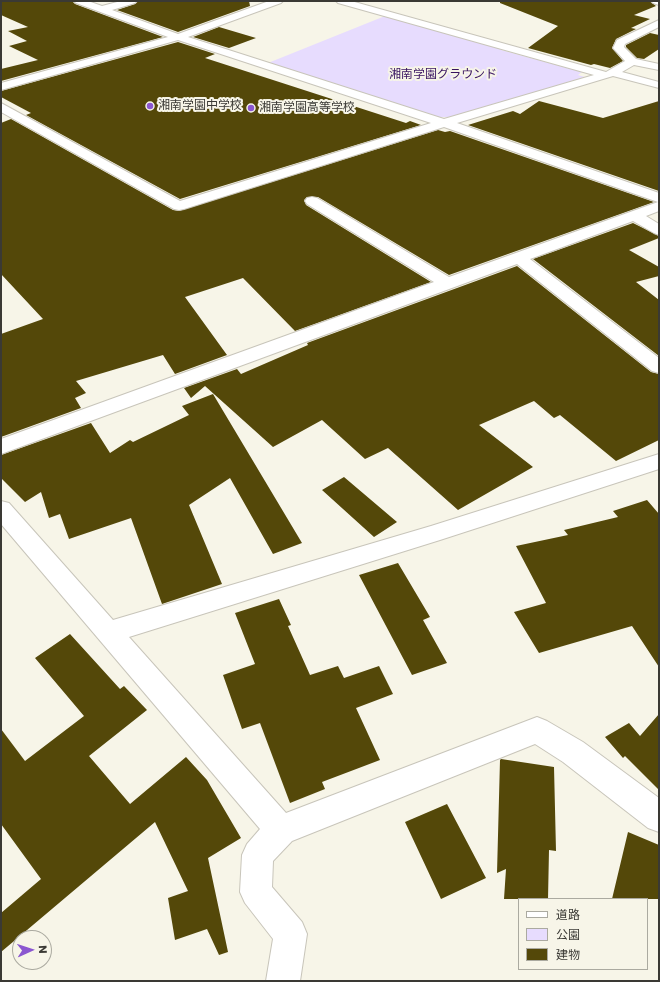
<!DOCTYPE html>
<html>
<head>
<meta charset="utf-8">
<style>
	body { margin:0 }
	#map { position:relative; width:660px; height:982px; overflow:hidden; background:#f7f5e8; font-family:Poppins,"Noto Sans JP",sans-serif }
	canvas { display:block }
	.frame { position:absolute; inset:0; border:2px solid #3a3934; pointer-events:none }
	.legend { position:absolute; left:518px; top:898px; width:130px; height:72px; box-sizing:border-box; background:#f7f5e8; border:1px solid #abaaa0; margin:0; padding:5px 7px; list-style:none; font-size:12px; color:#3a3934 }
	.legend li { display:flex; align-items:center; gap:8px; height:20px }
	.legend b { width:20px; border:1px solid #abaaa0 }
	.north { position:absolute; left:12px; top:930px; width:40px; height:40px; box-sizing:border-box; background:#f7f5e8; border:1px solid #abaaa0; border-radius:50%; rotate:87deg; font-size:11px; font-weight:700; line-height:16px; text-align:center; color:#3a3934 }
	.north::after { content:''; display:block; margin:auto; width:14px; height:18px; background:#8b57d0; clip-path:polygon(50% 0,100% 100%,50% 72%,0 100%) }
</style>
</head>
<body>
<div id="map">
<canvas width="660" height="982"></canvas>
<div class="frame"></div>
<ul class="legend">
<li><b style="height:5px;background:#fff"></b>道路</li>
<li><b style="height:11px;background:#e7dcfe"></b>公園</li>
<li><b style="height:11px;background:#544809"></b>建物</li>
</ul>
<div class="north">N</div>
</div>
<script>
const context = document.querySelector('canvas').getContext('2d');
context.lineJoin = 'round';
function fill(path, color) { context.fillStyle = color; context.fill(path, 'evenodd'); }
const poly = rows => new Path2D(rows.map(r => 'M' + r).join(''));
function trace(path, color, width, dash) { context.strokeStyle = color; context.lineWidth = width; context.lineCap = dash ? 'butt' : 'round'; context.setLineDash(dash || []); context.stroke(path); }
function label(font, color, halo, rows, align = 'center') {
  context.font = font + ' Poppins,"Noto Sans JP",sans-serif'; context.lineWidth = 4; context.setLineDash([]); context.textBaseline = 'middle'; context.strokeStyle = halo; context.fillStyle = color; for (const [text, x, y, turn = 0] of rows) {
    context.save(); context.translate(x, y); context.rotate((+turn || 0) * Math.PI / 180); context.textAlign = isNaN(turn) ? turn : align; if (halo) context.strokeText(text, 0, 0); context.fillText(text, 0, 0); context.restore();
  }
}
const green = poly([
	[385,16,497,46,501,50,582,72,578,75,585,77,452,117,439,117,268,63]
]);
const building = poly([
	[1,1,72,1,75,4,163,37,1,81,1,69,38,60,9,46,27,41,8,31,28,27,1,15],
	[138,1,249,1,250,6,178,32,117,10,135,4],
	[500,1,650,1,656,6,634,15,650,19,631,28,636,29,616,39,612,48,623,61,610,68,594,64,591,65,528,48,558,26,500,3],
	[219,27,256,38,229,48,193,37],
	[650,33,659,35,659,49,644,59,637,58,626,47,626,45],
	[178,42,215,54,205,58,406,123,410,121,421,125,180,199,26,115,31,113,1,97,1,91],
	[539,101,603,118,659,101,659,191,468,125,513,111,520,114],
	[11,119,173,210,179,211,438,130,445,132,450,131,654,202,449,275,318,197,307,197,304,200,306,205,431,282,295,331,243,278,185,297,227,355,175,374,163,355,76,381,86,393,75,398,81,408,1,437,1,334,43,319,1,274,1,123],
	[633,223,659,236,659,238,629,250,659,267,659,276,636,282,659,300,659,356,533,259],
	[517,266,651,372,659,374,659,440,616,461,560,415,554,418,534,401,479,425,533,467,458,510,388,448,365,459,322,420,273,447,205,386,191,398,184,388,237,369,241,374,308,345,307,343],
	[213,394,302,543,273,554,230,478,189,505,222,584,162,604,131,518,69,539,60,514,49,518,41,492,25,502,1,478,1,455,91,423,110,453,130,440,133,442,189,415,182,406],
	[344,477,397,522,374,537,322,490],
	[647,500,659,514,659,667,632,626,539,653,514,612,546,603,516,546,568,535,564,530,618,517,613,511],
	[398,563,430,617,423,620,447,663,412,675,359,575],
	[279,599,291,625,288,626,310,675,338,666,344,678,379,666,393,694,356,708,380,760,322,782,325,789,290,803,260,723,242,729,223,675,255,664,235,613],
	[70,634,120,689,124,686,147,710,89,756,130,804,186,757,207,780,241,838,208,858,228,952,219,955,207,929,175,940,168,898,188,891,155,822,1,952,1,913,41,879,1,824,1,729,25,761,84,716,35,658],
	[659,714,659,790,625,756,623,758,605,737,629,723,640,736],
	[501,759,554,767,556,851,549,850,548,899,504,899,506,869,497,873,500,760],
	[447,804,486,878,441,899,405,822],
	[628,832,659,845,659,899,612,899]
]);
const minor = poly([
	[74,1,88,1,102,6,121,1,137,1,135,3,112,10,178,34,269,1,283,1,281,3,188,37,444,119,594,75,338,3,336,1,351,1,606,72,625,61,613,48,617,40,659,20,659,27,625,44,624,47,636,59,659,64,659,70,634,65,622,72,659,82,659,88,613,76,457,123,659,193,659,211,646,216,659,224,659,235,654,233,633,221,530,259,659,358,659,373,652,371,517,264,1,454,1,439,434,282,307,204,305,201,307,198,312,197,317,198,449,277,658,202,444,127,184,209,179,210,174,209,1,112,1,103,180,201,431,123,178,40,1,90,1,83,168,37,76,3,74,1],
	[651,1,659,1,659,5,653,3,651,1],
	[659,454,659,469,440,540,129,637,286,813,537,717,547,721,583,742,659,798,659,832,648,828,563,762,535,744,292,841,273,861,272,887,302,922,307,934,300,981,266,981,273,939,245,903,240,892,242,855,247,844,260,829,1,524,1,501,9,503,113,620,431,526,659,454]
]);
const markers = [
	[150,106,4,"#8b57d0"],
	[251,108,4,"#8b57d0"]
];
const farParknames = [
	["湘南学園グラウンド",443,75]
];
const farPoinames = [
	["湘南学園中学校",158,106],
	["湘南学園高等学校",259,108]
];
fill(green, '#e7dcfe');
fill(building, '#544809');
trace(minor, '#c8c5ba', 2);
fill(minor, '#fff');
for (const [x, y, r, color] of markers) { const dot = new Path2D(); dot.arc(x, y, r, 0, 2 * Math.PI); context.fillStyle = color; context.fill(dot); trace(dot, '#f7f5e8', 1.5); }
label('12px', '#381360', '#f7f5e8', farParknames);
label('12px', '#3a3934', '#f7f5e8', farPoinames, 'left');
</script>
</body>
</html>
